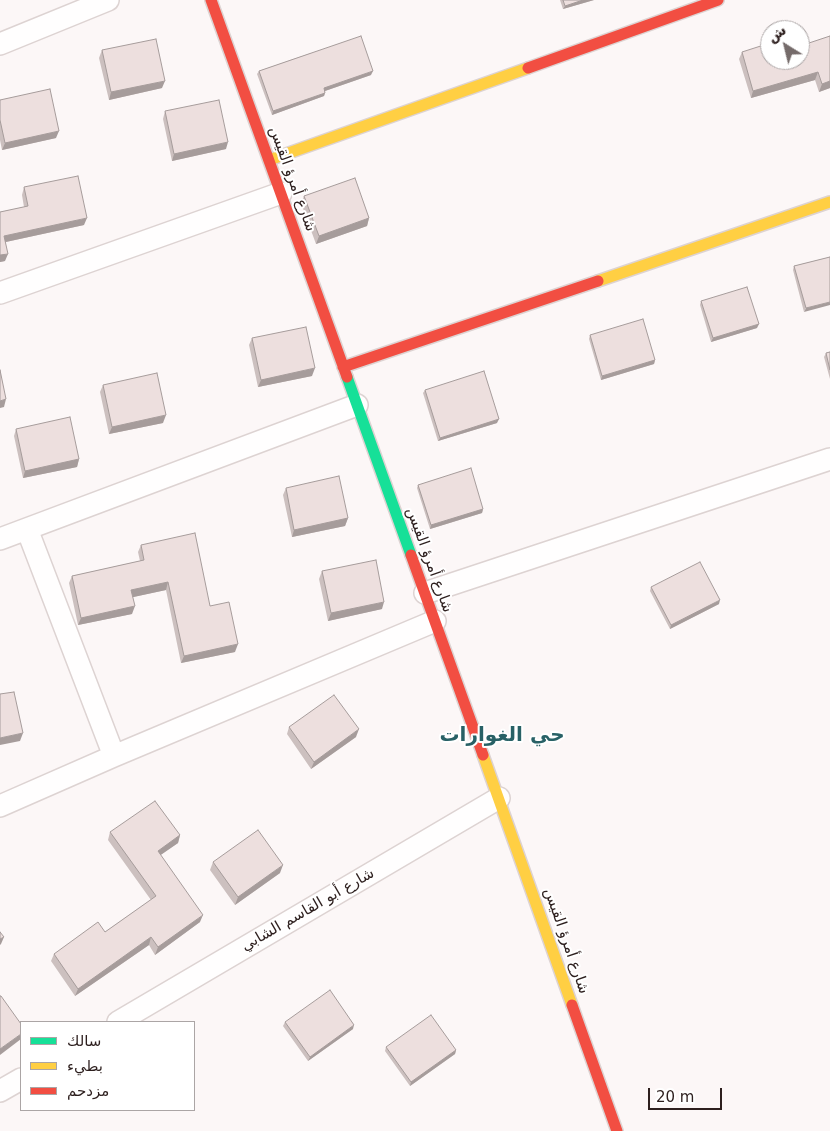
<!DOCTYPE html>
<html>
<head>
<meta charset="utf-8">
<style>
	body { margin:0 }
	#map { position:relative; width:830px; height:1131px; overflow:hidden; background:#fcf7f7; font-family:"DejaVu Sans",Cairo,sans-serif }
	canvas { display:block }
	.legend { position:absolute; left:20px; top:1021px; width:175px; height:90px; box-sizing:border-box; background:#fff; border:1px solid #aba5a5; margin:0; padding:6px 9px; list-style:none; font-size:15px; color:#2d1f1e }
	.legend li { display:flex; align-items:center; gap:10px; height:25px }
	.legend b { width:25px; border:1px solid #aba5a5 }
	.north { position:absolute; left:760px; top:20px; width:50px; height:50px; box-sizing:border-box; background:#fff; border:1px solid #aba5a5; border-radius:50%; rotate:324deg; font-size:14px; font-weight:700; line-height:20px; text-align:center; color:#2d1f1e }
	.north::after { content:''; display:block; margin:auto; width:18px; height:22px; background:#756b6a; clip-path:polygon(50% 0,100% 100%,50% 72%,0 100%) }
	.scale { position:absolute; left:648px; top:1088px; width:74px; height:22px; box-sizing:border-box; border:2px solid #2d1f1e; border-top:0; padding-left:6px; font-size:15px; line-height:18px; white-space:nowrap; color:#2d1f1e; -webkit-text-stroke:4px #fff; paint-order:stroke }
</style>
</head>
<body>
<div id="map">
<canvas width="830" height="1131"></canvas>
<ul class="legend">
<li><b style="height:6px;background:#16e098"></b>سالك</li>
<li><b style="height:6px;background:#ffcf43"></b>بطيء</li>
<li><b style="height:6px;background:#f24e42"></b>مزدحم</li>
</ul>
<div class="north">ش</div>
<div class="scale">20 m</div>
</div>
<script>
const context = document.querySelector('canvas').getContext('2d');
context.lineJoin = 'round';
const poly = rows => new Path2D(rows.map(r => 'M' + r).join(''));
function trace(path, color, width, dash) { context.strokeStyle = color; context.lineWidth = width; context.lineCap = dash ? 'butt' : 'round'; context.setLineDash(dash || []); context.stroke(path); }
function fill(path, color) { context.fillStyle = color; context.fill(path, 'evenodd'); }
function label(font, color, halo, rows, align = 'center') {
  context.font = font + ' "DejaVu Sans",Cairo,sans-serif'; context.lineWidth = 4; context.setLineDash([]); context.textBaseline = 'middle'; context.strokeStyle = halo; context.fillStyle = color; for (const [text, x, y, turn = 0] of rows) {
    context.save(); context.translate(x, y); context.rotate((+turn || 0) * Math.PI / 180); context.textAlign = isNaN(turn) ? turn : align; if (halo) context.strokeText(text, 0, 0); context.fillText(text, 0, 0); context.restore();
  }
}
const street = poly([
	[0,44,108,0],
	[0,293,281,193],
	[27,529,114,756],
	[0,539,357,405],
	[425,593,830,459],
	[0,806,114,756,435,621],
	[118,1022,499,798],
	[0,1091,21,1079]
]);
const fast = poly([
	[347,377,411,555]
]);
const slow = poly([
	[269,160,528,68],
	[598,281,830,202],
	[483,755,572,1005]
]);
const jam = poly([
	[211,0,347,377],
	[528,68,718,0],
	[343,367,598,281],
	[411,555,483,755],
	[572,1005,617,1131]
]);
const wall = poly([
	[560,0,594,0,563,9],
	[830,36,830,88,819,92,815,80,751,98,739,59,742,52,770,60],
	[102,50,162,88,109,100,99,58],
	[311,53,371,75,325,91,325,93,324,96,272,115,257,74,259,71],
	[0,100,56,138,2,150,0,140],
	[165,111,226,149,172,161,163,119],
	[24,187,84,225,6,242,5,261,0,262,0,212,24,207,22,195],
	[304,196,369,218,367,226,316,244,301,203],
	[830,257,804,312,793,270,794,266],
	[701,301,757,328,711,342,700,305],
	[590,335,655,360,654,364,601,380,589,339],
	[252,338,312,376,258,387,249,345],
	[830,352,830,379,824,357,826,353],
	[103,385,163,423,109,434,100,392],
	[425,390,497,423,438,441,423,393],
	[16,429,79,459,77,467,23,478,14,436],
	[418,485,483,509,482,513,430,529,417,488],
	[286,488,348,518,345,526,292,537,283,495],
	[141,545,210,606,235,652,181,663,166,590,133,597,132,614,78,625,69,583,72,576,140,561,138,552],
	[322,571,382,609,328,621,319,579],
	[651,587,719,604,670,629,650,591],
	[289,727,356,737,311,769,287,734],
	[110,832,180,835,178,843,160,855,200,922,155,955,149,945,75,996,51,961,54,954,105,932,151,900,108,840],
	[213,862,280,873,235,905,210,870],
	[285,1022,353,1029,308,1061,283,1026],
	[386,1047,456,1050,455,1054,410,1086,385,1051]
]);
const shadedWall = poly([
	[583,0,594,0,563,9,565,6],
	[373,71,371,75,322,92,324,88],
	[818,72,815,80,751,98,753,91],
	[165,81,162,88,109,100,111,92],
	[830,81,830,88,819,92,822,84],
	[325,93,324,96,272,115,273,111],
	[59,131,56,138,2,150,5,143],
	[228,142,226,149,172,161,174,154],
	[87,218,84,225,1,243,4,236],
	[369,218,367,226,316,244,319,236],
	[8,254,5,261,0,262,0,255],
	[830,302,830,305,804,312,806,308],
	[759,324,757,328,711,342,713,338],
	[655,360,654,364,601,380,602,376],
	[315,368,312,376,258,387,261,380],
	[6,399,4,407,0,408,0,401],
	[166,415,163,423,109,434,112,427],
	[499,419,497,423,438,441,440,438],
	[79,459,77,467,23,478,25,471],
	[483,509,482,513,430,529,431,525],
	[348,518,345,526,292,537,294,530],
	[168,582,166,590,129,598,131,590],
	[720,600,719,604,670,629,671,625],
	[384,602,382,609,328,621,331,613],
	[135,606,132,614,78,625,81,618],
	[238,644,235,652,181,663,184,656],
	[359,729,356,737,311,769,314,762],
	[23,733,20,741,0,745,0,738],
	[180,835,178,843,155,859,158,851],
	[283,865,280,873,235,905,238,897],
	[203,915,200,922,155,955,158,947],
	[4,937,1,944,0,945,0,939],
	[151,937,149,945,75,996,78,989],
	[354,1025,353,1029,308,1061,310,1057],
	[21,1034,21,1039,0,1055,0,1049],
	[456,1050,455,1054,410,1086,411,1082]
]);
const building = poly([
	[563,0,583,0,565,6,563,0],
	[361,36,373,71,324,88,325,93,273,111,259,71,361,36],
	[830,36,830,81,822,84,818,72,753,91,742,52,770,43,770,60,800,60,800,46,830,36],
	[156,39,165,81,111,92,102,50,156,39],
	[50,89,59,131,5,143,0,120,0,100,50,89],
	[219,100,228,142,174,154,165,111,219,100],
	[78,176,87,218,4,236,8,254,0,255,0,212,28,206,24,187,78,176],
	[355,178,369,218,319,236,304,196,355,178],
	[830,257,830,302,806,308,794,266,830,257],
	[747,287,759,324,713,338,701,301,747,287],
	[643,319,655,360,602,376,590,335,643,319],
	[306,327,315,368,261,380,252,338,306,327],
	[830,352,830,370,826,353,830,352],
	[0,370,6,399,0,401,0,370],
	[484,371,499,419,440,438,425,390,484,371],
	[157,373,166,415,112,427,103,385,157,373],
	[70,417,79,459,25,471,16,429,70,417],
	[471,468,483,509,431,525,418,485,471,468],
	[339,476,348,518,294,530,286,488,339,476],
	[195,533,210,606,229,602,238,644,184,656,168,582,131,590,135,606,81,618,72,576,144,560,141,545,195,533],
	[376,560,384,602,331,613,322,571,376,560],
	[700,562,720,600,671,625,651,587,700,562],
	[14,692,23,733,0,738,0,694,14,692],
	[334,695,359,729,314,762,289,727,334,695],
	[155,801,180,835,158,851,203,915,158,947,151,937,78,989,54,954,98,922,105,932,156,896,110,832,155,801],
	[258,830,283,865,238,897,213,862,258,830],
	[0,932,4,937,0,939,0,932],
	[330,990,354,1025,310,1057,285,1022,330,990],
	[0,996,1,996,21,1024,21,1034,0,1049,0,996],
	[431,1015,456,1050,411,1082,386,1047,431,1015]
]);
const streetNames = [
	["شارع أمرؤ القيس",292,179,70],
	["شارع أمرؤ القيس",429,560,70],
	["شارع أبو القاسم الشابي",308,910,-30],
	["شارع أمرؤ القيس",566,941,71]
];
const districtNames = [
	["حي الغوارات",502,736]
];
trace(street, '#ddd3d2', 24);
trace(fast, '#ddd3d2', 14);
trace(slow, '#ddd3d2', 14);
trace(jam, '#ddd3d2', 14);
trace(street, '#fffefe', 21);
trace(fast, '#16e098', 11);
trace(slow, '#ffcf43', 11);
trace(jam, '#f24e42', 11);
fill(wall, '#ccc0bf');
fill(shadedWall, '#a69c9b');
fill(building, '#eddfde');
trace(building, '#a69c9b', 1);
label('15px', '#2d1f1e', '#fff', streetNames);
label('bold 20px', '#286166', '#fff', districtNames);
</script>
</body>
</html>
